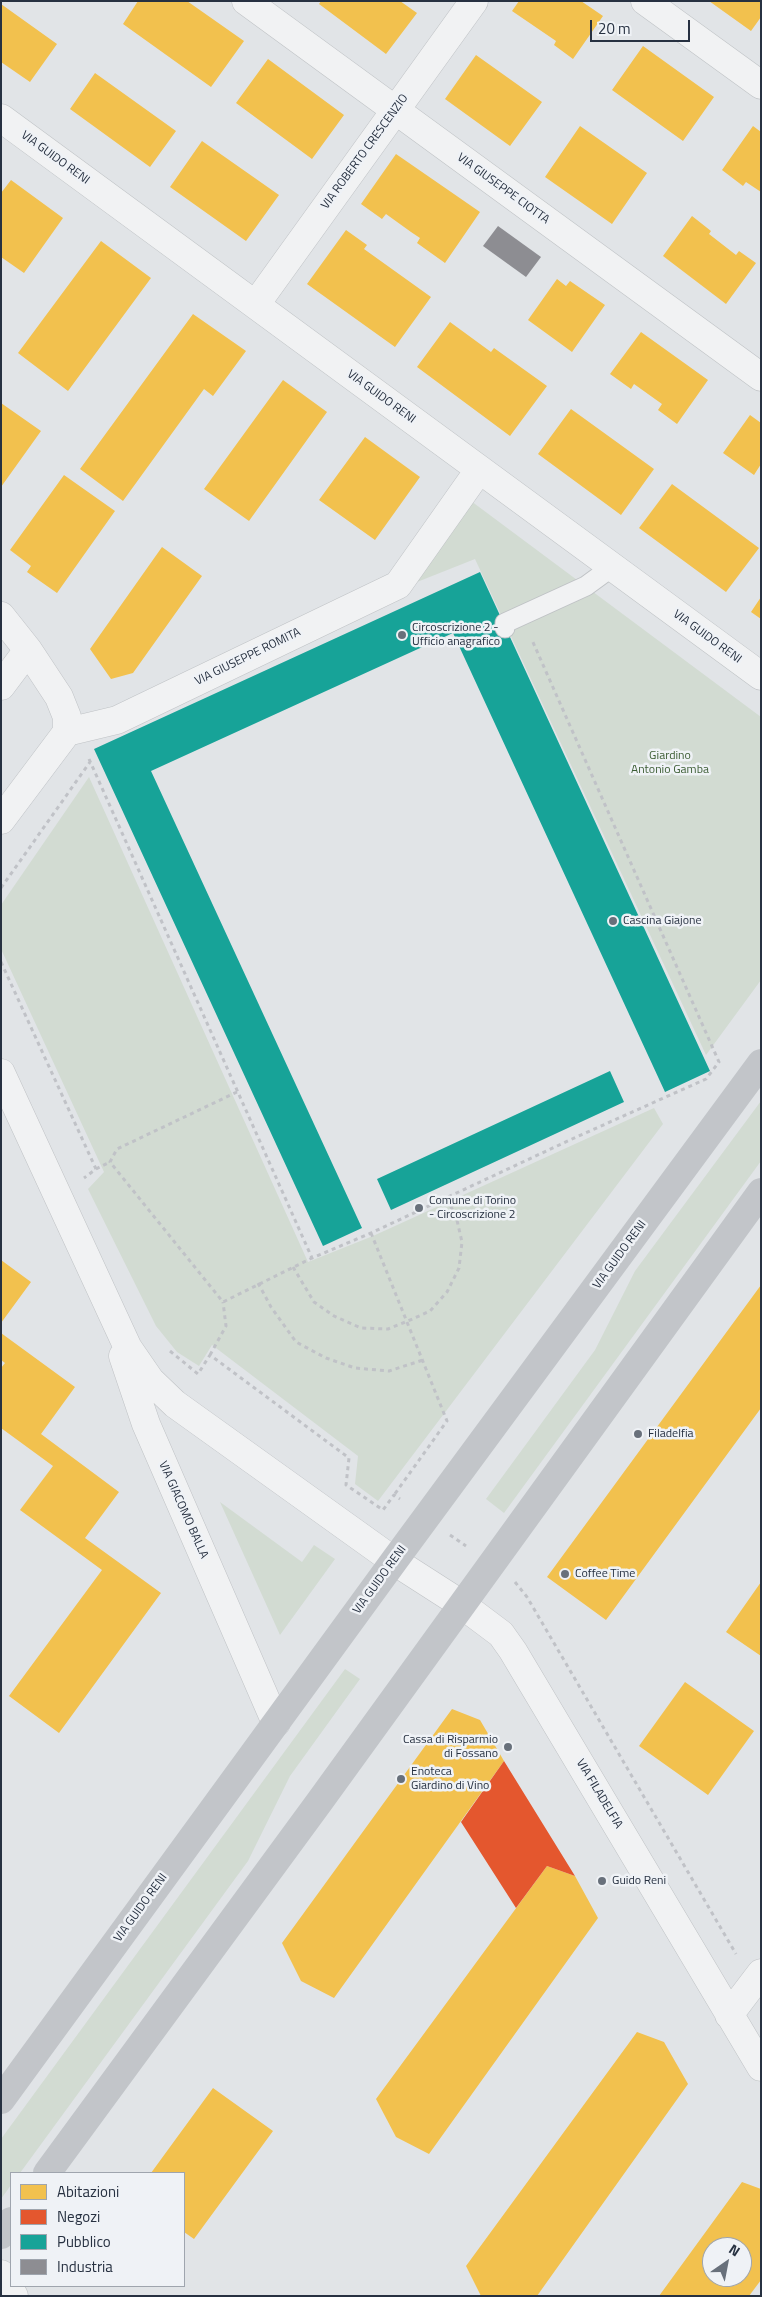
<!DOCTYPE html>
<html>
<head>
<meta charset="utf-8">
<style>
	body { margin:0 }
	#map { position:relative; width:762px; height:2297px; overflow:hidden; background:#e1e4e7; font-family:"Titillium Web",sans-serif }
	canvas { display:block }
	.frame { position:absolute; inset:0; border:2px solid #273141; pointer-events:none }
	.legend { position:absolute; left:10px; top:2172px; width:175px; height:115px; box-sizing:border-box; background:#eff2f6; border:1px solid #9fa5ae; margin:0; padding:6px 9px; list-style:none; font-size:15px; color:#273141 }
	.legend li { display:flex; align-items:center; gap:10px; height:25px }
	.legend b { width:25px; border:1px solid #9fa5ae }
	.north { position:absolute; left:702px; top:2237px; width:50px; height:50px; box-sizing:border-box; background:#eff2f6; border:1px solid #9fa5ae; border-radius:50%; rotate:33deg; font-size:14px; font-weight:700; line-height:20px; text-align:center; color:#273141 }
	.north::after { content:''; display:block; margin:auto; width:18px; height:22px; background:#68707b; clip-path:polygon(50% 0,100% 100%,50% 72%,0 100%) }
	.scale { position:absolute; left:590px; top:20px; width:100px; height:22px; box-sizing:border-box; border:2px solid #273141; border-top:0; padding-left:6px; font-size:15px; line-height:18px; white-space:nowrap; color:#273141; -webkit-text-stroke:4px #eff2f6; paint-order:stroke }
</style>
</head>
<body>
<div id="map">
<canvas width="762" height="2297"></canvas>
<div class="frame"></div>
<ul class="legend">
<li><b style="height:14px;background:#f2c14e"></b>Abitazioni</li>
<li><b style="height:14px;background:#e4572e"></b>Negozi</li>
<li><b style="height:14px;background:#17a398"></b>Pubblico</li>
<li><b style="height:14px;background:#8d8d92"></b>Industria</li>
</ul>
<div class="north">N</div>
<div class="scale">20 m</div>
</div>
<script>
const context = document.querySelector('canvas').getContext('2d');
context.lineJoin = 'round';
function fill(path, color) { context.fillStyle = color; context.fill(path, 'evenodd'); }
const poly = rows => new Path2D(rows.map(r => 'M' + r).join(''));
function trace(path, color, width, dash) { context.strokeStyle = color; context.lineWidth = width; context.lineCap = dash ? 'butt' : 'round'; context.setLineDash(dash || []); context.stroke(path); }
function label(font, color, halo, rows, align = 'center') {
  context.font = font + ' "Titillium Web",sans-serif'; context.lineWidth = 5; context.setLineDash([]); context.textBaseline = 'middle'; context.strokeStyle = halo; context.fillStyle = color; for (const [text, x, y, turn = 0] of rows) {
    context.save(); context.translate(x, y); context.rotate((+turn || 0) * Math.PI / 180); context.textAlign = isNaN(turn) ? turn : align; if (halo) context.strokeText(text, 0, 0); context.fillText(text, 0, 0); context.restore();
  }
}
const green = poly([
	[471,501,761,717,761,980,706,1055,475,559,412,584],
	[89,777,308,1262,373,1236,654,1108,663,1124,378,1501,355,1484,358,1456,212,1345,199,1366,177,1352,156,1326,88,1189,104,1172,1,949,1,905],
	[761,1101,761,1161,504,1513,486,1499,595,1350,635,1271],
	[220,1502,302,1562,314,1545,335,1559,280,1635],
	[345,1669,360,1679,290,1776,248,1861,20,2173,11,2173,11,2185,1,2199,1,2139]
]);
const homes = poly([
	[138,1,187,1,244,41,211,87,123,24],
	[321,1,400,1,417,13,386,54,319,4],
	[519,1,581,1,603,16,573,59,554,45,556,41,512,11],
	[709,1,761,1,761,17,751,31],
	[1,4,57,44,30,82,1,62],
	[643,46,714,97,683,141,612,90],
	[476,55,542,102,510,146,445,99],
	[268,59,344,115,312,159,236,103],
	[95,73,176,131,150,167,70,109],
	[580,126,647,173,612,224,545,177],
	[753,126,761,132,761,192,746,182,743,186,722,170],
	[202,141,279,195,246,241,170,187],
	[396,154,480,212,445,263,417,243,420,238,411,232,386,214,382,219,361,204],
	[11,180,63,218,24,273,1,257,1,193],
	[692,216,711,231,709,234,736,255,739,251,756,263,726,304,663,256],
	[346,230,367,245,364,249,431,297,395,347,307,284],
	[101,241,151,278,68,391,18,353],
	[557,279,566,286,570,281,605,305,572,352,528,320],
	[193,314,246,351,213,396,204,389,123,501,80,469],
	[450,322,491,352,494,348,547,386,510,436,417,367],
	[641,332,708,380,677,424,658,410,662,404,634,384,631,389,610,374],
	[283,380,327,412,249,521,204,489],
	[1,403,41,431,1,487],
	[571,409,654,469,621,515,538,454],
	[750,415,761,423,761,464,754,475,723,453],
	[365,437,420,477,375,540,319,500],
	[64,475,115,511,57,593,27,572,31,566,10,550],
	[672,484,759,548,726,592,639,528],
	[162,547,202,576,133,673,111,679,90,649],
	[761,597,761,619,751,612],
	[1,1260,31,1282,1,1323],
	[761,1285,761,1408,606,1620,547,1577],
	[1,1333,75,1387,41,1434,119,1492,85,1538,161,1593,59,1733,9,1696,102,1570,20,1510,53,1466,1,1428,1,1368,5,1363,1,1360],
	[761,1582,761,1656,726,1632],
	[685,1682,754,1731,708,1795,639,1746],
	[452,1709,480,1720,504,1761,334,1998,301,1981,282,1943],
	[547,1866,575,1876,598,1918,429,2154,396,2137,376,2099],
	[637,2032,664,2042,688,2084,537,2296,481,2296,466,2266],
	[213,2088,273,2131,194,2239,184,2232,184,2173,151,2173],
	[742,2182,761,2189,761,2280,749,2296,659,2296],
	[712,2247,742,2247,742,2277,712,2277]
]);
const shops = poly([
	[504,1761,575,1876,547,1866,516,1908,461,1822]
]);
const public = poly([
	[480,572,710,1071,665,1092,453,633,151,771,362,1228,323,1246,94,749],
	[610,1071,624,1102,391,1210,377,1179]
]);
const industry = poly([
	[498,226,541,257,526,277,483,246]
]);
const path = poly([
	[89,759,312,1258,371,1233,572,1139,706,1079,719,1062,532,640],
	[1,888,90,762],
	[1,962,96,1169,84,1178],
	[237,1092,117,1149,110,1162,223,1302,312,1258],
	[96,1169,110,1162],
	[371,1233,447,1421,394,1495],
	[293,1267,314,1302,334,1316,361,1328,388,1329,408,1321,430,1311,447,1292,459,1268,462,1242,456,1216,446,1198],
	[258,1283,271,1307,296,1342,326,1358,355,1368,389,1371,423,1360],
	[170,1351,198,1374,210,1355,349,1458,346,1485,383,1510,394,1495,400,1499],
	[210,1355,226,1326,223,1302],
	[450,1535,466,1546],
	[515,1582,527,1597,736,1954]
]);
const lane = poly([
	[505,628,505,623,586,586,612,567]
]);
const street = poly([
	[246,1,761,377],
	[645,1,761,85],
	[1,118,761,676],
	[256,304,474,1],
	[1,616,28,650,59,697,67,717,67,732],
	[1,686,28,650],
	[1,820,67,732,117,720,398,585,479,470],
	[1,1073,128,1348,150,1380,175,1404,394,1561,461,1604,501,1634,513,1651,761,2067],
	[123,1356,146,1424,276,1723],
	[729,2015,761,1973],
	[1,2274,14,2296]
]);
const secondary = poly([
	[1,2100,394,1561,761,1063],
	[47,2173,320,1801,761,1192],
	[1,2235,11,2221]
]);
const markers = [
	[402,635,5,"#68707b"],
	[613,921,5,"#68707b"],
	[419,1208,5,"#68707b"],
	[638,1434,5,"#68707b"],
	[565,1574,5,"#68707b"],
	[508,1747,5,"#68707b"],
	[401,1779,5,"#68707b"],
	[602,1881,5,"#68707b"]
];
const streetNames = [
	["VIA ROBERTO CRESCENZIO",365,152,-54],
	["VIA GUIDO RENI",55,158,36],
	["VIA GIUSEPPE CIOTTA",503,189,36],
	["VIA GUIDO RENI",381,397,36],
	["VIA GUIDO RENI",707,637,36],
	["VIA GIUSEPPE ROMITA",248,657,-26],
	["VIA GUIDO RENI",620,1255,-54],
	["VIA GIACOMO BALLA",183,1510,66],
	["VIA GUIDO RENI",380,1580,-54],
	["VIA FILADELFIA",599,1794,59],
	["VIA GUIDO RENI",141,1908,-54]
];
const poiNames = [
	["Circoscrizione 2 -",412,628],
	["Ufficio anagrafico",412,642],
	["Cascina Giajone",623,921],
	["Comune di Torino",429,1201],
	["- Circoscrizione 2",429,1215],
	["Filadelfia",648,1434],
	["Coffee Time",575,1574],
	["Cassa di Risparmio",498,1740,"right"],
	["di Fossano",498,1754,"right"],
	["Enoteca",411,1772],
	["Giardino di Vino",411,1786],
	["Guido Reni",612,1881]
];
const parkNames = [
	["Giardino",670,756],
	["Antonio Gamba",670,770]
];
fill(green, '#d2dbd2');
fill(homes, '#f2c14e');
fill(shops, '#e4572e');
fill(public, '#17a398');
fill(industry, '#8d8d92');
trace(lane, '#bfc2c5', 21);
trace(street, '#bfc2c5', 29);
trace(path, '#c0c2c7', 3, [4, 4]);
trace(lane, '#f1f2f3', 19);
trace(street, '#f1f2f3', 28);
trace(secondary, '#c2c5c9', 28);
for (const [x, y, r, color] of markers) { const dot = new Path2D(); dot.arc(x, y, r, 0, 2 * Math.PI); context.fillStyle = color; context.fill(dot); trace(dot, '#eff2f6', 2); }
label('12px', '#273141', '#eff2f6', streetNames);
label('12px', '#273141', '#eff2f6', poiNames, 'left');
label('12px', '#3c5d34', '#eff2f6', parkNames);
</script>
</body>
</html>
